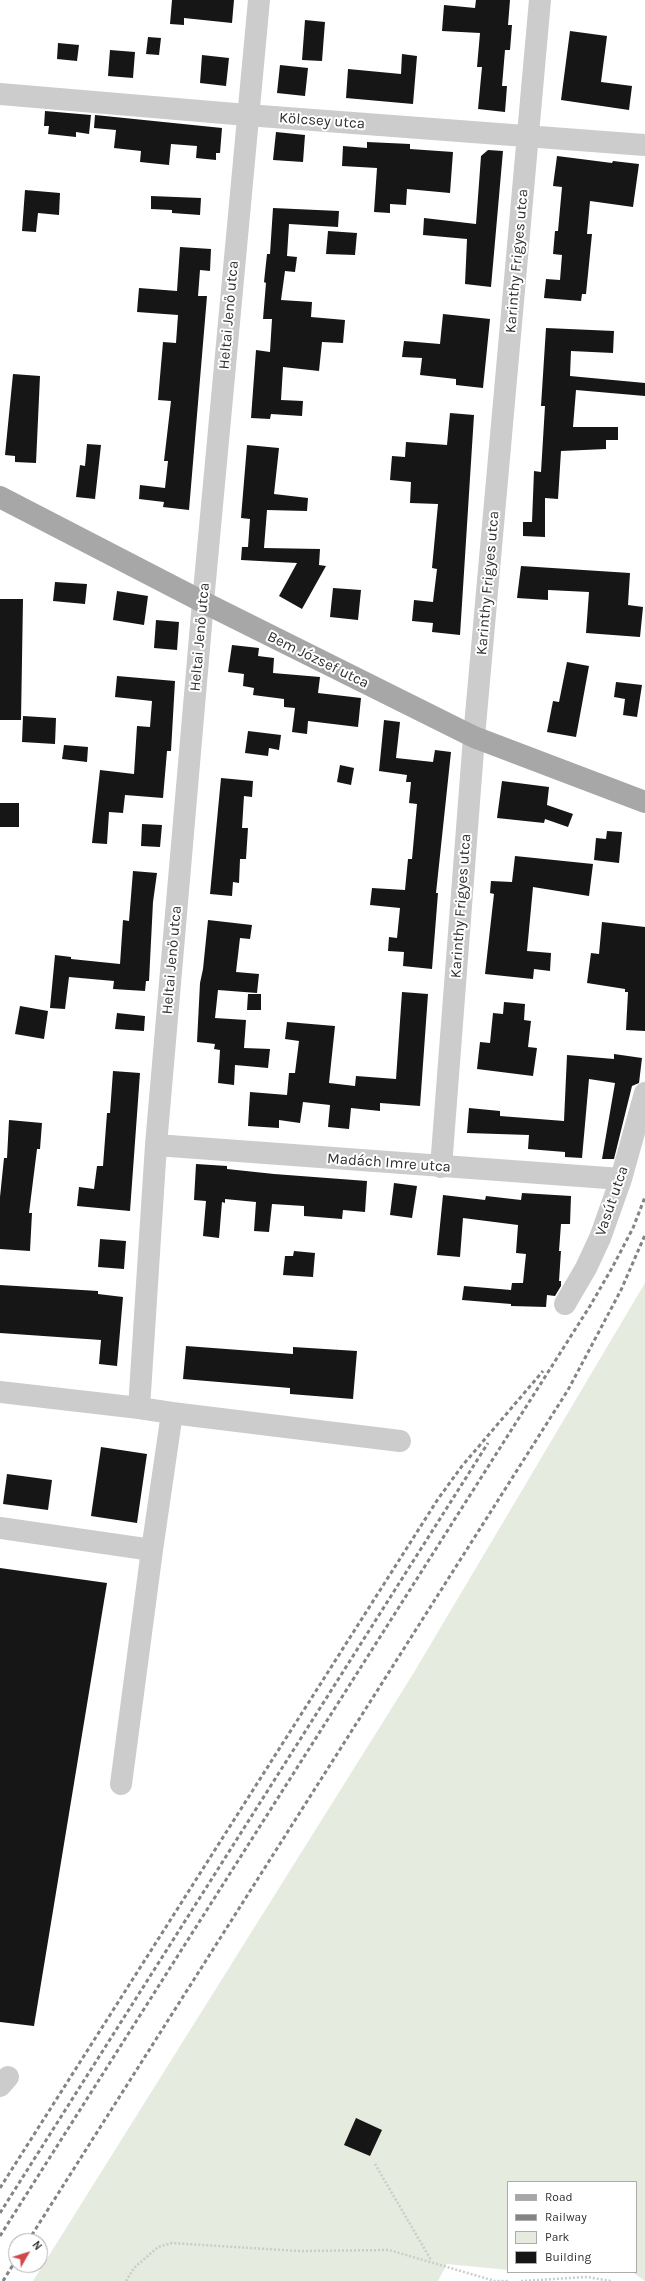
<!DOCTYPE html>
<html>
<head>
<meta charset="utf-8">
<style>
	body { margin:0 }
	#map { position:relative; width:645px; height:2281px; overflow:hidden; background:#fff; font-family:Karla,sans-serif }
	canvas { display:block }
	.legend { position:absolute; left:507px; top:2181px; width:130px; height:92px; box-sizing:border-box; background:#fff; border:1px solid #acacac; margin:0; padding:5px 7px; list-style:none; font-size:12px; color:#2f2f2f }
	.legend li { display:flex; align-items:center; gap:8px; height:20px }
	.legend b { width:20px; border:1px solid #acacac }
	.north { position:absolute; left:8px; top:2233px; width:40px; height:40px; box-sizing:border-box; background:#fff; border:1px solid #acacac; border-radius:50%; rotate:51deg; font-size:11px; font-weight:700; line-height:16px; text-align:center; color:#2f2f2f }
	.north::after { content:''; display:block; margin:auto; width:14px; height:18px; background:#cf484a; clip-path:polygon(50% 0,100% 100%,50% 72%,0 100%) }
</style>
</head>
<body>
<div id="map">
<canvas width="645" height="2281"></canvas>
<ul class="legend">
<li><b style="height:5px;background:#a7a7a7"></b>Road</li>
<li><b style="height:5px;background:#848484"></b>Railway</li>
<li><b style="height:11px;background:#e5ebdf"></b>Park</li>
<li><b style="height:11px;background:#161616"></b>Building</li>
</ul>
<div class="north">N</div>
</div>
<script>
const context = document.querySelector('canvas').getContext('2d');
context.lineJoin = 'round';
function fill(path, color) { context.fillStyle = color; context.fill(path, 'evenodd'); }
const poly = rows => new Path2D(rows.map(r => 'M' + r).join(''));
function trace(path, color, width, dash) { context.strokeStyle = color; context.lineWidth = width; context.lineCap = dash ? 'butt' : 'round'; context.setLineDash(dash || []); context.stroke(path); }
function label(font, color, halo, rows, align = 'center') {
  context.font = font + ' Karla,sans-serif'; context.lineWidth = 4; context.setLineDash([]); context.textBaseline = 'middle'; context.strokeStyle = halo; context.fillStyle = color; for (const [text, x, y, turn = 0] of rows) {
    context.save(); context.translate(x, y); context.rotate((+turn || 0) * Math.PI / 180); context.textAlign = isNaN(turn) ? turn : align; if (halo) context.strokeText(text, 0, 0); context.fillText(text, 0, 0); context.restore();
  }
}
const green = poly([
	[645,1283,645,2281,632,2272,636,2272,636,2182,508,2182,508,2270,447,2264,438,2281,33,2281,413,1674]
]);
const building = poly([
	[172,0,234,0,232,23,184,18,184,25,170,24],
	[476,0,510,0,508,25,512,25,510,50,505,50,502,86,507,86,505,112,478,109,482,67,477,67,480,33,442,31,444,5,475,8],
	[305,20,325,22,322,61,302,60],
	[570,31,607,36,601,82,632,86,629,110,561,100],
	[148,37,161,38,159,55,146,54],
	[58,43,79,45,77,61,57,59],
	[110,50,135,52,133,78,108,76],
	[402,54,417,56,413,104,346,98,348,69,401,74],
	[202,55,229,58,226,86,200,83],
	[280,65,308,68,305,96,277,93],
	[45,111,91,115,89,134,76,132,76,137,48,134,49,126,44,126],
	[95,115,222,128,220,153,216,153,216,160,196,158,197,146,171,144,169,165,140,162,141,151,114,148,116,130,94,128],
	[276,132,305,135,303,162,273,160],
	[367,142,410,144,410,149,453,152,450,193,407,189,406,205,390,204,390,213,374,212,377,168,342,166,343,146,367,148],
	[488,150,503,151,491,287,465,284,467,239,423,235,424,218,476,224,481,156],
	[557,156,612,163,613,161,639,164,633,207,590,201,587,234,592,234,586,294,582,294,581,301,544,298,546,279,560,280,562,255,553,254,555,231,558,231,562,187,553,186],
	[25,190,60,193,59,215,38,213,36,232,22,231],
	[151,196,201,198,200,215,172,213,172,210,151,209],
	[273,208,339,211,338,227,289,224,287,256,297,257,295,272,285,271,281,300,312,302,311,317,345,320,343,343,322,342,319,371,283,367,281,400,303,401,302,416,271,414,270,419,251,418,256,350,270,352,272,319,263,319,266,283,264,282,267,254,270,254],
	[328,231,357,233,355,255,326,254],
	[180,247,211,249,210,271,200,270,198,296,207,296,189,510,163,507,164,502,139,499,140,485,165,488,168,461,164,461,171,401,158,400,163,342,176,343,178,315,137,312,139,288,177,291],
	[443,314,490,319,483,388,456,385,456,379,420,375,422,358,402,357,404,341,440,344],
	[546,328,614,331,613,353,571,351,570,376,645,383,645,396,576,390,573,427,618,427,618,440,606,440,606,449,561,451,558,499,545,498,545,537,523,536,523,522,532,522,534,471,541,472,545,406,541,406],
	[13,374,40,376,36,463,15,462,15,456,5,455],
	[450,413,474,415,460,635,432,632,433,623,412,621,414,600,433,602,437,569,432,568,438,504,410,503,411,482,390,480,392,456,405,457,406,442,447,445],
	[87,444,101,445,95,499,76,497,80,465,85,466],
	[247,445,279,448,274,494,308,498,307,511,267,510,264,548,320,549,319,565,326,566,302,609,279,596,297,563,241,560,242,547,248,547,250,519,241,518],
	[521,566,630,573,628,605,643,607,640,637,586,633,589,592,548,590,548,600,517,598],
	[55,582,87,584,85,604,53,601],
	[333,588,361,590,358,620,330,617],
	[117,591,148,596,144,625,113,620],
	[0,599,23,599,21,720,0,720],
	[156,620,179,622,177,650,154,648],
	[232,645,259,648,258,656,274,658,273,673,320,677,318,693,361,698,358,727,308,721,307,734,292,732,295,708,284,707,284,699,253,695,254,688,243,686,244,674,228,672],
	[567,662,589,666,576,737,547,732,553,701,559,702],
	[117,676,175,681,171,751,167,751,163,798,125,795,123,813,109,812,107,844,92,843,100,770,134,774,137,726,150,727,152,701,115,697],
	[616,682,642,685,637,717,623,715,625,699,614,697],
	[23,716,56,718,55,744,22,742],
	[384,720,400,722,396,758,433,762,435,750,451,752,436,893,438,893,432,969,403,966,404,952,388,951,389,937,397,938,400,908,370,905,372,888,405,890,408,859,412,859,417,804,409,803,411,782,406,782,407,775,379,771],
	[248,731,281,735,279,750,269,748,268,756,245,753],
	[64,745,88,747,87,762,62,759],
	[340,765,354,768,351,785,337,782],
	[221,778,253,781,252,797,244,796,242,828,248,828,246,859,240,859,239,883,233,882,232,896,210,894],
	[502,781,549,787,547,805,573,814,568,827,545,819,544,823,497,818],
	[0,803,19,803,19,827,0,827],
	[142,824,162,825,160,847,141,846],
	[607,831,622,832,619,863,594,860,596,838,606,839],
	[515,856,593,864,589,896,533,887,527,951,551,953,550,971,534,969,533,979,485,974,494,894,490,893,491,881,512,882],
	[133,871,157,873,153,902,149,981,146,981,145,991,113,989,114,981,69,977,65,1009,50,1008,55,955,71,957,71,959,120,964,123,920,129,921],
	[208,920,252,925,250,939,240,938,236,972,259,974,257,993,218,990,215,1018,246,1020,244,1048,270,1049,268,1068,235,1065,234,1085,218,1083,220,1050,214,1049,215,1044,197,1042,200,983,203,969],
	[602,922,645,927,645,1031,626,1030,628,992,625,992,625,989,587,983,591,953,599,954],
	[402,992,428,994,420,1106,380,1103,380,1111,351,1108,349,1129,328,1127,330,1105,303,1102,300,1123,279,1120,279,1128,248,1126,250,1092,287,1095,289,1073,295,1073,299,1041,285,1039,287,1022,335,1026,329,1083,355,1086,356,1076,396,1079],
	[248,994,261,994,261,1010,247,1010],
	[504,1002,525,1004,524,1020,531,1021,528,1047,537,1048,533,1076,477,1069,480,1042,490,1043,493,1013,503,1014],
	[20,1006,48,1011,44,1039,15,1034],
	[117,1013,145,1016,144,1031,115,1029],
	[614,1054,642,1058,639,1083,632,1086,614,1159,602,1159,615,1083,589,1079,582,1158,565,1157,565,1152,528,1149,529,1135,467,1133,469,1108,500,1111,500,1116,564,1121,567,1055,614,1059],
	[113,1071,140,1073,130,1211,77,1206,79,1187,94,1189,97,1166,103,1166,107,1113,110,1113],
	[9,1120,42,1123,40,1149,37,1149,29,1213,32,1213,30,1251,0,1249,0,1197,4,1158,7,1158],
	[196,1164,227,1166,227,1169,274,1174,367,1181,365,1212,343,1210,342,1219,304,1216,304,1206,272,1204,269,1232,254,1231,256,1202,225,1199,225,1203,222,1202,219,1238,203,1236,206,1201,194,1200],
	[394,1183,417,1186,412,1218,390,1215],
	[522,1193,571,1196,570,1224,561,1224,559,1251,561,1251,559,1281,561,1281,561,1286,555,1296,547,1295,546,1307,511,1306,511,1304,462,1300,464,1286,511,1290,512,1283,523,1283,526,1254,516,1253,518,1225,463,1218,460,1257,437,1255,443,1195,485,1200,486,1196,521,1200],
	[100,1239,126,1241,124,1269,98,1267],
	[294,1251,315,1253,313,1277,283,1275,285,1256,293,1256],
	[0,1285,98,1291,98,1294,123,1297,117,1366,99,1364,101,1340,0,1333],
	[186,1346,293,1354,293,1347,357,1351,353,1399,290,1394,290,1388,183,1379],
	[101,1447,147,1454,137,1523,91,1516],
	[7,1474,52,1480,48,1510,3,1504],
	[0,1568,107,1583,34,2026,0,2022],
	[356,2118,382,2130,370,2156,344,2145]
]);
const path = poly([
	[375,2164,431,2260],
	[126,2281,134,2268,158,2247,172,2243,299,2251,389,2250,495,2281,509,2281],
	[521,2281,587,2277,611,2281]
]);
const minor = poly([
	[0,94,247,115,645,145],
	[156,1145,621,1179],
	[441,1167,474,737,540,0],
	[565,1304,586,1268,600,1238,621,1179,645,1093],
	[0,1392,139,1408,156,1145,203,602,259,0],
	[172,1413,400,1441],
	[0,1528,152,1550,172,1413,139,1408],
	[121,1784,152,1550],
	[0,2086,8,2077]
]);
const major = poly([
	[0,497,203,602,474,737,645,802]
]);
const rail = poly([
	[0,2188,438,1499,462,1466,543,1371],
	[0,2213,488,1443],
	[0,2236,590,1306,612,1268,633,1228,645,1197],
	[28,2241,568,1390,621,1290,645,1235],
	[3,2281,16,2260]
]);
const streetNames = [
	["Kölcsey utca",322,121,4],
	["Karinthy Frigyes utca",517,261,-85],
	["Heltai Jenő utca",229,315,-85],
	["Karinthy Frigyes utca",488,583,-85],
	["Heltai Jenő utca",200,637,-85],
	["Bem József utca",318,660,26],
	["Karinthy Frigyes utca",461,906,-86],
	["Heltai Jenő utca",172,960,-85],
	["Madách Imre utca",389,1163,4],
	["Vasút utca",612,1201,-71]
];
fill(green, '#e5ebdf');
fill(building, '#161616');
trace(path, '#ccc', 2.5, [2, 2]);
trace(minor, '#ccc', 22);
trace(major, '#a7a7a7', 22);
trace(rail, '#848484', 3, [4, 3]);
label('15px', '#2f2f2f', '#fff', streetNames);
</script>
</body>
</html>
